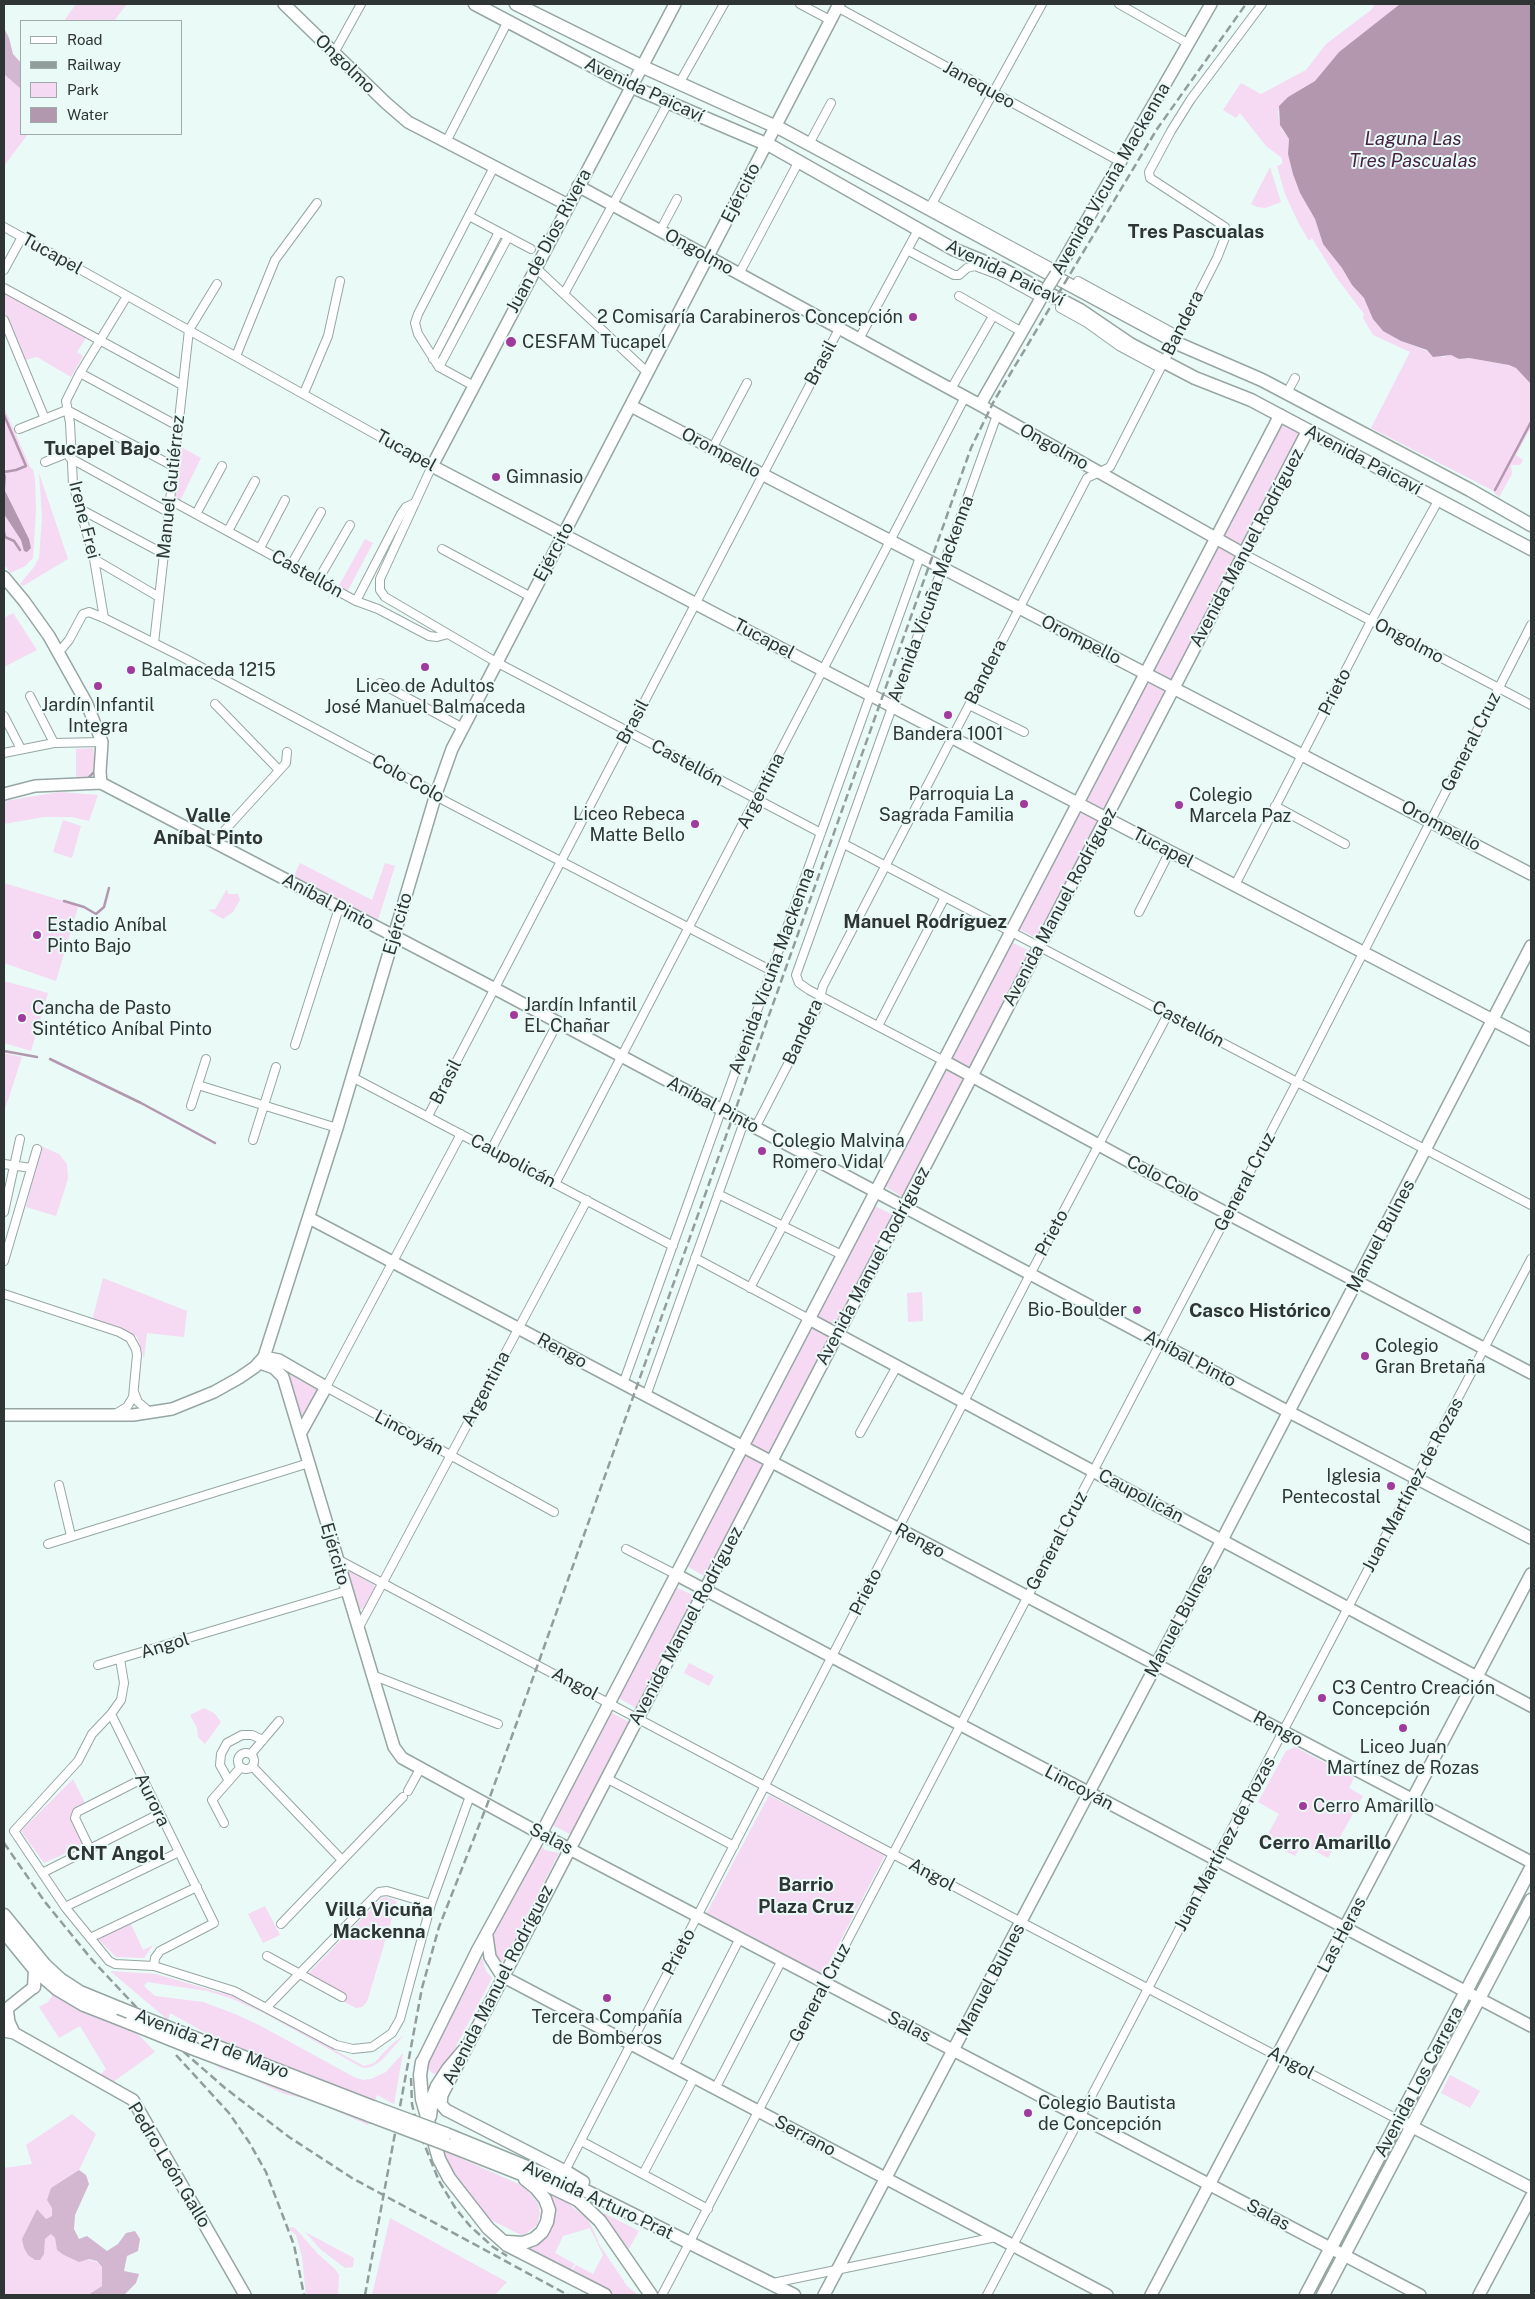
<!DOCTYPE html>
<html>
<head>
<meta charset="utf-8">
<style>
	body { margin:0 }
	#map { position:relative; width:1535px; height:2299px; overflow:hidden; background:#e9faf7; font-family:"Public Sans",sans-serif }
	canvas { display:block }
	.frame { position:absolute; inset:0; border:5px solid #2f3534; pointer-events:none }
	.legend { position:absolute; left:20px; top:20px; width:162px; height:115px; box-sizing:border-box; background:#e9faf7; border:1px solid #9faba9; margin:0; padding:6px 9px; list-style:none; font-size:15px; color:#2f3534 }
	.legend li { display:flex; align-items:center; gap:10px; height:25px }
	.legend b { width:25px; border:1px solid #9faba9 }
</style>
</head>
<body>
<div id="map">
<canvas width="1535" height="2299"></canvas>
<div class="frame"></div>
<ul class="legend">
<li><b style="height:6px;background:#fff"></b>Road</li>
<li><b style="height:6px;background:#919d9b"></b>Railway</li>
<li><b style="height:14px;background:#f6d9f2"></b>Park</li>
<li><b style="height:14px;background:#b297af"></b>Water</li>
</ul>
</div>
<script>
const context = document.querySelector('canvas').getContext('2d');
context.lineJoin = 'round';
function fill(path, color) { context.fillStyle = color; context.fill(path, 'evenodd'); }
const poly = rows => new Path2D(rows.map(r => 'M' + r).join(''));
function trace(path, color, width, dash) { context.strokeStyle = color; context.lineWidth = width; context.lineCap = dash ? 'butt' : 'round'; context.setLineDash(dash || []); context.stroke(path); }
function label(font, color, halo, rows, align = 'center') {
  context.font = font + ' "Public Sans",sans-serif'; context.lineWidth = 4; context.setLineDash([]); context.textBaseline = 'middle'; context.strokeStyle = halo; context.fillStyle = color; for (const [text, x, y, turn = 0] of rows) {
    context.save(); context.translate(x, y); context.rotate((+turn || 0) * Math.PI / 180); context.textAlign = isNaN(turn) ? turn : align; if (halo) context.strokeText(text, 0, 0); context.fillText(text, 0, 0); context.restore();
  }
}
const green = poly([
	[76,4,127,4,114,21,64,21],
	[1375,4,1400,4,1339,52,1315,81,1288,97,1278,111,1279,120,1282,130,1289,139,1288,154,1300,193,1315,219,1323,244,1342,268,1352,285,1364,298,1380,328,1401,341,1443,357,1451,355,1459,359,1469,358,1509,365,1516,368,1531,384,1531,431,1529,431,1516,455,1523,460,1520,465,1511,465,1512,474,1499,497,1492,490,1371,428,1410,352,1373,335,1363,318,1364,314,1336,277,1312,238,1309,241,1298,222,1285,194,1277,166,1282,164,1282,158,1266,146,1240,113,1236,118,1223,110,1241,83,1261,94,1306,70,1326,44,1371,10],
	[4,59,21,78,21,134,28,134,4,166],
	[1270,167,1281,202,1265,208,1257,207,1251,204],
	[4,293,86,338,77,352,83,356,71,377,37,357,25,360,4,311],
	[4,407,30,467,33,469,35,480,36,510,33,558,25,566,11,573,4,565],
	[1282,420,1303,430,1038,939,1017,928,1086,800],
	[181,447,201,458,180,501,175,498],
	[39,473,68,559,23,586,20,584,34,567,39,558,42,517],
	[365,539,373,543,346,594,337,589],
	[13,613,37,650,4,667,4,618],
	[93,748,96,767,84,779,76,780,76,749],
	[60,792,98,795,89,821,72,817,44,817,4,824,4,801],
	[63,820,81,826,72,858,53,852],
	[300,863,372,900,385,863,395,866,378,920,294,876],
	[4,883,74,904,78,907,56,981,4,963],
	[227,889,228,894,238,894,240,900,233,912,223,919,208,910,215,909],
	[1011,942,1030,951,904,1198,883,1185],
	[4,981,48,993,31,1051,4,1043],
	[4,1053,22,1057,4,1112],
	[41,1146,59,1154,67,1164,68,1179,56,1216,26,1207],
	[875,1206,897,1217,704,1576,687,1566],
	[103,1278,187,1311,184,1337,147,1333,144,1359,137,1337,123,1329,92,1321],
	[922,1292,923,1321,908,1322,907,1293],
	[290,1374,295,1374,318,1388,306,1415,302,1416,288,1377],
	[351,1571,374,1585,375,1589,364,1609,360,1609,346,1574],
	[675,1587,695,1596,636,1708,617,1697],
	[689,1663,714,1676,709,1686,684,1673],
	[204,1708,214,1713,221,1722,205,1744,198,1737,197,1728,190,1715],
	[610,1712,629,1722,572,1835,550,1824],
	[1295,1747,1354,1778,1349,1788,1363,1796,1328,1858,1302,1844,1295,1856,1264,1841,1279,1814,1258,1802,1286,1751],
	[73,1779,86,1805,71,1813,84,1845,44,1863,21,1831],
	[769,1795,885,1855,822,1976,705,1916],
	[538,1842,545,1850,559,1853,501,1965,491,1945,492,1930],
	[386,1897,397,1901,367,2002,362,2007,356,2008,342,2001,344,1998,305,1977,382,1898],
	[265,1906,280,1935,263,1943,248,1914],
	[130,1922,143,1950,153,1945,144,1958,116,1957,98,1939],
	[482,1957,486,1971,492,1978,452,2054,438,2075,432,2073,429,2069,429,2061],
	[110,1971,156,1974,221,1993,228,1990,231,1994,364,2066,374,2063,393,2043,404,2035,381,2061,371,2067,363,2068,262,2012,230,1998,207,1991,147,1982,144,1986,155,1996,203,2002,235,2014,259,2025,354,2077,363,2080,371,2079,386,2072,403,2053,394,2104,377,2095,375,2101,211,2036,170,2013,168,2020],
	[53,1995,70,2005,128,2029,139,2035,155,2052,113,2082,100,2075,106,2069,80,2026,59,2038,39,2007,48,2002],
	[203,2056,370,2119,368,2125,312,2100,284,2094,240,2073,221,2069],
	[1450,2075,1480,2091,1470,2108,1441,2093],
	[72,2114,96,2134,79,2170,51,2188,52,2216,46,2219,37,2209,31,2222,44,2254,45,2239,51,2234,55,2238,57,2250,97,2262,102,2267,102,2286,88,2295,4,2295,4,2168,32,2164,26,2145],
	[438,2146,449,2149,449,2153,523,2186,538,2203,540,2214,537,2225,523,2236,487,2218,456,2178],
	[548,2192,569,2204,587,2219,592,2227,599,2244,627,2286,638,2295,616,2295,571,2272,576,2265,593,2274,603,2255,590,2228,563,2236,555,2253,575,2264,570,2271,527,2248,539,2238,549,2195],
	[604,2213,639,2231,627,2252,603,2215],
	[390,2218,496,2276,507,2282,495,2295,372,2295],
	[290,2227,295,2228,318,2254,335,2269,339,2275,338,2295,306,2295,302,2257,296,2235,290,2230],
	[305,2232,354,2258,353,2267,345,2268,320,2249]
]);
const forest = poly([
	[4,28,9,38,13,54,21,63,21,89,4,74],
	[79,2170,86,2175,89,2184,75,2215,74,2229,79,2239,87,2236,107,2251,118,2244,126,2233,135,2231,140,2239,138,2251,127,2256,124,2271,139,2274,136,2283,124,2295,108,2294,88,2295,102,2286,102,2267,97,2261,89,2259,79,2262,64,2255,57,2250,55,2238,51,2234,45,2239,44,2254,40,2260,35,2260,28,2255,24,2248,22,2239,37,2209,46,2219,52,2216,52,2208,47,2200,51,2188]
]);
const water = poly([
	[1400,4,1531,4,1531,384,1516,368,1509,365,1469,358,1459,359,1451,355,1433,357,1427,350,1401,341,1383,331,1373,319,1364,298,1352,285,1342,268,1323,244,1315,219,1300,193,1293,174,1288,154,1289,139,1280,125,1279,106,1288,97,1315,81,1339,52],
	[4,471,6,476,5,491,29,539,31,548,27,552,24,551,21,540,4,514]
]);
const stream = poly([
	[4,415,26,466,16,470,4,472],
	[1495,490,1531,422],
	[4,532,5,537,14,541,20,550],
	[87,779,95,771],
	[64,901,84,907,96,914,104,907,109,888],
	[4,1051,37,1057],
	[50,1059,141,1103,215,1143]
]);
const street = poly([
	[800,4,830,20],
	[1119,4,1189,44],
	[837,7,1121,162],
	[334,53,361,4],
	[680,82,724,4],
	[446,142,508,21],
	[809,144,831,103],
	[932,203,1058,271],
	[929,209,1042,4],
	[469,216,531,249],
	[4,227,432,466,380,579,380,590,385,597,496,662,821,833],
	[660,231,677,199],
	[907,250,954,275,959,275,967,268,975,266,999,275,1041,298],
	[535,267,648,373],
	[4,270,22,237],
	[739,274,799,161],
	[1078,281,1177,335],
	[4,288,182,385],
	[564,294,668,103],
	[959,296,1022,332],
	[1060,308,1087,323,1119,346,1160,368],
	[4,320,45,419],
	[859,339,918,230],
	[236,356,275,260,317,203],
	[433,359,499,232],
	[439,367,508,237],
	[80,373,178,426],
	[474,386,439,367,418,334,415,323,418,314,494,167],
	[951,389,993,316],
	[304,393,328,336,340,281],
	[1287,393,1295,378],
	[19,429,67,410,173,466],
	[712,449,747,383],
	[70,458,168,512],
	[45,462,70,452],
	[170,500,356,601,378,609,429,636,437,637,448,634],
	[82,510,164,554],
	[196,514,222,466],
	[228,531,255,481],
	[260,548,285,500],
	[442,549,531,597],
	[1244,554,1531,705],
	[94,559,159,597],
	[291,565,321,512],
	[318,580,350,525],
	[356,601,401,514,406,507,415,503],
	[104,618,94,559,73,484,70,423,66,401,80,373,127,296],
	[154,643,189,330,217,284],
	[59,652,69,640,83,614,89,612,104,618,184,658,426,788,445,801,772,971],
	[380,683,463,728],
	[30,696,54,743],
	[215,704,279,770],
	[969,705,1024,732],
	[4,716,21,749],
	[4,753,54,743,102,742],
	[1275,806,1345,844],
	[214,842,286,763,287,752],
	[844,844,1531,1205],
	[1235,885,1371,621,1438,501],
	[1139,912,1170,851],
	[878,1026,945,897],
	[295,1045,339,908],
	[944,1061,809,990,799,983,796,975,997,415],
	[352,1077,673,1246],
	[198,1085,337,1128],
	[191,1106,206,1059],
	[428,1116,839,329],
	[755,1128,818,1006,823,986,1087,478,1110,467,1217,258,1226,235,1225,227,1150,178,1149,172,1171,131,1191,99,1262,4],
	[461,1134,326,1387,554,1512],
	[253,1140,276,1067],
	[491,1150,558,1022],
	[4,1164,31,1168],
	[555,1184,965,397],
	[718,1194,842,1255],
	[4,1212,20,1139],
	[695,1258,809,1319],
	[4,1261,37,1149],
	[750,1288,817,1161],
	[4,1294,119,1332,130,1338,136,1349,137,1355,133,1397,127,1407,115,1414],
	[623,1384,920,557],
	[134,1392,138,1402,151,1413],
	[646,1396,744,1122],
	[860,1433,897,1366],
	[59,1485,71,1536],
	[48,1544,309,1463],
	[626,1549,675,1574],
	[337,1559,1021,1922,1399,2120],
	[358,1629,587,1200],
	[120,1659,124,1683,121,1700,111,1714,92,1734,78,1761,14,1831,65,1907,109,1961,115,1964,154,1966,234,1991,336,2045,353,2049,372,2047,392,2033,400,2019,431,1904,470,1796],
	[98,1665,346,1591],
	[372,1675,498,1724],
	[111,1714,214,1923,160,1951,155,1958,154,1966],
	'238 1761a8 8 0 1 1 16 0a8 8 0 1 1-16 0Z',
	[251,1754,279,1721],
	[252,1766,342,1860],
	[606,1778,734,1846],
	[229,1781,220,1765,221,1754,227,1743,242,1735,252,1735,263,1740],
	[408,1791,420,1769],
	[224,1823,212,1800,241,1767],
	[90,1849,75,1818,77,1812,142,1779],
	[42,1873,159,1814],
	[65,1907,179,1852],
	[281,1924,403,1797],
	[90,1938,197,1887],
	[267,1956,342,1997],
	[266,2008,379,1892,387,1891,431,1904],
	[674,2067,740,1938],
	[715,2089,782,1960],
	[581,2141,708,2209],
	[565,2171,1025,1284,1168,1014],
	[643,2174,694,2078],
	[773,2283,996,2237],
	[662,2295,1297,1082,1531,625],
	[987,2295,1531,1259]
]);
const secondary = poly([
	[284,4,386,103,408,122,568,205],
	[675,4,432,466,1531,1040],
	[578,186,980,405,1244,554],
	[1056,274,1211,4],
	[980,405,1043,295],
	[631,406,1531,874],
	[4,577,24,601,49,636,87,704,102,742,100,772,101,783,503,993,1289,1412,1531,1538],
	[4,794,35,786,101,783],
	[944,1061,1154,1175,1531,1373],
	[309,1218,1531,1862],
	[809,1319,1531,1706],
	[264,1357,279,1360,326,1387,300,1434],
	[260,1363,274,1368,283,1377,394,1747,402,1758,541,1834,1420,2295],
	[4,1415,133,1415,172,1409,214,1392,239,1378,255,1367,264,1357,337,1128,436,794,452,749,839,4],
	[675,1574,1531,2026],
	[487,1936,490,1957,502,1976,1107,2295],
	[7,2008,9,2022,14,2033],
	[4,2011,34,1987],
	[4,2031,14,2033,133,2100,245,2295],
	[422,2062,477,1951,541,1834,1280,415],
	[1399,2120,1531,2188],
	[565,2171,446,2110,441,2104,442,2095,1308,430],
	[824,2295,1222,1540,1531,946],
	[1151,2295,1531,1574],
	[1479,2295,1531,2197]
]);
const primary = poly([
	[475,4,630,86,773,147,953,249,1002,269,1080,310,1130,344,1195,378,1251,400,1531,549],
	[516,4,641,66,783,130,1181,345,1262,380,1470,490,1531,525],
	[4,1915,45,1965,60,1979,80,1992,119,2008],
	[4,1932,35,1970,57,1989,84,2005,130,2023],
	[34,1987,35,1970],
	[182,2033,373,2107],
	[197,2050,371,2116],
	[422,2062,420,2075,422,2099,439,2159,449,2178,488,2228,507,2245,605,2295],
	[430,2116,432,2099,437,2086,448,2069,464,2050],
	[446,2134,588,2192,794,2295],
	[448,2145,539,2181,578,2200,600,2221,651,2295],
	[565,2171,583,2182],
	[507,2242,523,2243,534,2239,542,2232,547,2222,549,2210,545,2199,536,2188,525,2179],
	[1306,2295,1531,1868],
	[1323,2295,1531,1900]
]);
const rail = poly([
	[4,1843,45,1902,93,1961,154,2026,225,2088,289,2137,352,2178,568,2295],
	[176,2055,229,2113,249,2142,266,2172,294,2245,304,2295],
	[411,2078,412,2104,417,2126,439,2181,456,2209,470,2226,493,2247,507,2256],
	[365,2295,422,1988,439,1927,487,1805,538,1664,971,448,994,401,1157,129,1246,4]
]);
const secondaryBridge = poly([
	[1043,295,1056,274]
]);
const primaryBridge = poly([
	[119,2008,182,2033],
	[130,2023,197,2050],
	[373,2107,446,2134],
	[371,2116,448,2145]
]);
const markers = [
	[913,317,5,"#a13a9d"],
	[511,342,6,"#a13a9d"],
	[496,477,5,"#a13a9d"],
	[425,667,5,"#a13a9d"],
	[131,670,5,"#a13a9d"],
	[98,686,5,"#a13a9d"],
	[948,715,5,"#a13a9d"],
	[1024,804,5,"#a13a9d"],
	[1179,805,5,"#a13a9d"],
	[695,824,5,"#a13a9d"],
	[37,935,5,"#a13a9d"],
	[514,1015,5,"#a13a9d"],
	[22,1018,5,"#a13a9d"],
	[762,1151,5,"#a13a9d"],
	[1137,1310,5,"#a13a9d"],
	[1365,1356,5,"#a13a9d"],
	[1391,1486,5,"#a13a9d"],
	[1322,1698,5,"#a13a9d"],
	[1403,1728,5,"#a13a9d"],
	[1303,1806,5,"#a13a9d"],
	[607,1998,5,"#a13a9d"],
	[1028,2113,5,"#a13a9d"]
];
const streetNames = [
	["Ongolmo",345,64,44],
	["Janequeo",979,85,29],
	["Avenida Paicaví",644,90,25],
	["Avenida Vicuña Mackenna",1111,179,-60],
	["Ejército",741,193,-63],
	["Juan de Dios Rivera",549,241,-62],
	["Ongolmo",699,252,29],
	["Tucapel",52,254,29],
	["Avenida Paicaví",1005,273,26],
	["Bandera",1183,323,-63],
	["Brasil",821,363,-62],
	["Ongolmo",1054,447,29],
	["Tucapel",406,451,29],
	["Orompello",721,453,28],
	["Avenida Paicaví",1363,460,28],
	["Manuel Gutiérrez",171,487,-84],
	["Irene Frei",84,520,76],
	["Avenida Manuel Rodríguez",1247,548,-62],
	["Ejército",554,552,-62],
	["Castellón",307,574,29],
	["Avenida Vicuña Mackenna",931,599,-70],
	["Tucapel",764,639,28],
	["Orompello",1081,640,27],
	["Ongolmo",1409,641,28],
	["Bandera",986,672,-63],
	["Prieto",1335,692,-63],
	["Brasil",633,722,-62],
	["General Cruz",1471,742,-63],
	["Castellón",687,763,28],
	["Colo Colo",408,779,29],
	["Argentina",761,791,-63],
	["Orompello",1441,826,28],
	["Tucapel",1163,848,28],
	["Aníbal Pinto",328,902,28],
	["Avenida Manuel Rodríguez",1060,907,-62],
	["Ejército",398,924,-74],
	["Avenida Vicuña Mackenna",772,971,-70],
	["Castellón",1188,1024,28],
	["Bandera",803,1032,-65],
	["Brasil",446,1082,-63],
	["Aníbal Pinto",713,1105,28],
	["Caupolicán",513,1161,28],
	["Colo Colo",1163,1179,28],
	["General Cruz",1245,1182,-62],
	["Prieto",1052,1233,-62],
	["Manuel Bulnes",1381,1236,-62],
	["Avenida Manuel Rodríguez",873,1266,-62],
	["Rengo",562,1351,28],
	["Aníbal Pinto",1190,1359,28],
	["Argentina",486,1389,-62],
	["Lincoyán",409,1433,28],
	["Juan Martínez de Rozas",1413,1485,-62],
	["Caupolicán",1141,1496,28],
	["Rengo",920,1541,28],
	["General Cruz",1057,1541,-62],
	["Ejército",335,1554,74],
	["Prieto",866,1592,-63],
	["Manuel Bulnes",1179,1621,-62],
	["Avenida Manuel Rodríguez",686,1626,-62],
	["Angol",165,1646,-17],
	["Angol",575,1684,28],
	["Rengo",1278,1729,28],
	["Lincoyán",1079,1788,28],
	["Aurora",152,1800,64],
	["Salas",551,1839,28],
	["Juan Martínez de Rozas",1225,1844,-62],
	["Angol",932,1875,28],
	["Las Heras",1342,1935,-62],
	["Prieto",679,1952,-62],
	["Manuel Bulnes",991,1980,-62],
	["Avenida Manuel Rodríguez",498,1985,-63],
	["General Cruz",820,1993,-62],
	["Salas",909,2027,28],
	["Avenida 21 de Mayo",212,2044,21],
	["Angol",1291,2063,28],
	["Avenida Los Carrera",1419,2082,-62],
	["Serrano",805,2136,28],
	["Pedro León Gallo",169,2165,59],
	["Avenida Arturo Prat",598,2200,25],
	["Salas",1268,2215,28]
];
const poiNames = [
	["2 Comisaría Carabineros Concepción",903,317,"right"],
	["CESFAM Tucapel",522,342],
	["Gimnasio",506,477],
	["Balmaceda 1215",141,670],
	["Liceo de Adultos",425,686,"center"],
	["José Manuel Balmaceda",425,707,"center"],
	["Jardín Infantil",98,705,"center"],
	["Integra",98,726,"center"],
	["Bandera 1001",948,734,"center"],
	["Parroquia La",1014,794,"right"],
	["Sagrada Familia",1014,815,"right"],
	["Colegio",1189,795],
	["Marcela Paz",1189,816],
	["Liceo Rebeca",685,814,"right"],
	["Matte Bello",685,835,"right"],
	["Estadio Aníbal",47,925],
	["Pinto Bajo",47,946],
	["Jardín Infantil",524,1005],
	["EL Chañar",524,1026],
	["Cancha de Pasto",32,1008],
	["Sintético Aníbal Pinto",32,1029],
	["Colegio Malvina",772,1141],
	["Romero Vidal",772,1162],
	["Bio-Boulder",1127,1310,"right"],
	["Colegio",1375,1346],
	["Gran Bretaña",1375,1367],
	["Iglesia",1381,1476,"right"],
	["Pentecostal",1381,1497,"right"],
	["C3 Centro Creación",1332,1688],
	["Concepción",1332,1709],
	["Liceo Juan",1403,1747,"center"],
	["Martínez de Rozas",1403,1768,"center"],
	["Cerro Amarillo",1313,1806],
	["Tercera Compañía",607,2017,"center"],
	["de Bomberos",607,2038,"center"],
	["Colegio Bautista",1038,2103],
	["de Concepción",1038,2124]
];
const waterNames = [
	["Laguna Las",1413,139],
	["Tres Pascualas",1413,161]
];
const neighbourhoodNames = [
	["Tres Pascualas",1196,232],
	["Tucapel Bajo",102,449],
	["Valle",208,816],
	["Aníbal Pinto",208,838],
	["Manuel Rodríguez",925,922],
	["Casco Histórico",1260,1311],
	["Cerro Amarillo",1325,1843],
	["CNT Angol",116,1854],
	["Barrio",806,1885],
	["Plaza Cruz",806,1907],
	["Villa Vicuña",379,1910],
	["Mackenna",379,1932]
];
fill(green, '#f6d9f2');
fill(forest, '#d3b6d0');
fill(water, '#b297af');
trace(stream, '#b297af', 2.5);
trace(street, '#96a6a3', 10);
trace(secondary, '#96a6a3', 14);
trace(primary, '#96a6a3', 15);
trace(street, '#fff', 8);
trace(secondary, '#fff', 11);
trace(primary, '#fff', 12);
trace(rail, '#919d9b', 2.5, [8, 4]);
trace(secondaryBridge, '#96a6a3', 14, []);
trace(primaryBridge, '#96a6a3', 15, []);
trace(secondaryBridge, '#fff', 11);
trace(primaryBridge, '#fff', 12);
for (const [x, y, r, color] of markers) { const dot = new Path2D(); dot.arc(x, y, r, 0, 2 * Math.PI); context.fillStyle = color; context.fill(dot); trace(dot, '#e9faf7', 2); }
label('18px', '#2f3534', '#e9faf7', streetNames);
label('18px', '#2f3534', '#e9faf7', poiNames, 'left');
label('italic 19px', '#472245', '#e9faf7', waterNames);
label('bold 19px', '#2f3534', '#e9faf7', neighbourhoodNames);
</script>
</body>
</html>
